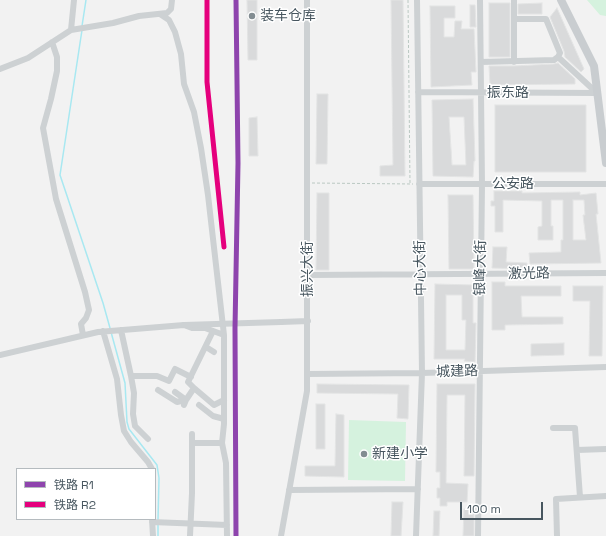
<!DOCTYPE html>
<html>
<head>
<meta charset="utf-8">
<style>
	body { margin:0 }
	#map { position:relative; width:606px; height:536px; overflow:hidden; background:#f2f2f2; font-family:"Space Grotesk","Noto Sans SC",sans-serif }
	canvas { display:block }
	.legend { position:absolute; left:16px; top:468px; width:140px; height:52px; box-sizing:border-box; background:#fff; border:1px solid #b5bbbf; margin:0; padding:5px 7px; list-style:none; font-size:12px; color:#47565f }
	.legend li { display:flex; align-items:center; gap:8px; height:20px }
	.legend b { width:20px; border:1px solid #b5bbbf }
	.scale { position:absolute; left:460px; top:502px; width:83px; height:18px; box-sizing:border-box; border:2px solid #47565f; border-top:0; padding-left:5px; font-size:12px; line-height:14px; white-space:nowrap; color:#47565f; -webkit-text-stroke:3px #fff; paint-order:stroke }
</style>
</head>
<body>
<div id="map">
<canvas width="606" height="536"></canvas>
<ul class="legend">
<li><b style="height:5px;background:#8e44ad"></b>铁路 R1</li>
<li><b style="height:5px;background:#e5007d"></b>铁路 R2</li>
</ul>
<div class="scale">100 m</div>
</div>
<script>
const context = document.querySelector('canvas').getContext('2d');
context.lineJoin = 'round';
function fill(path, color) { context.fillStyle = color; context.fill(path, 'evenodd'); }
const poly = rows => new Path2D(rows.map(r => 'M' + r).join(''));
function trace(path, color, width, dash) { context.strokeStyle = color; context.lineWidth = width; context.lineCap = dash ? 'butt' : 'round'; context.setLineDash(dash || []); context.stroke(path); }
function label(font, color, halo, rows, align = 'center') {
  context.font = font + ' "Space Grotesk","Noto Sans SC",sans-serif'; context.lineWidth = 3; context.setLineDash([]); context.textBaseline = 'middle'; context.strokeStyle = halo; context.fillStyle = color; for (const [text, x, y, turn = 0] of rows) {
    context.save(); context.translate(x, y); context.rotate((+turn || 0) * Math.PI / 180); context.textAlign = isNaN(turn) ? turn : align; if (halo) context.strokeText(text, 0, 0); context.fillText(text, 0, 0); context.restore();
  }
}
const green = poly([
	[587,0,606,0,606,16,600,15],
	[349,420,406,422,405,481,348,480]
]);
const stream = poly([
	[82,26,86,0],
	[82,30,60,175,103,303,110,328],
	[111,332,125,383,127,422,129,429,157,465,159,478,158,520],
	[158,524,158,536]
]);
const building = poly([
	[247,0,257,0,257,60,248,60,247,0],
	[391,0,403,0,405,176,380,176,380,166,393,165,391,0],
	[489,3,510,3,510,57,489,57,489,3],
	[542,3,542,14,518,14,518,4,542,3],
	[470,5,475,5,476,27,470,27,470,5],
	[430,6,455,6,455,18,444,18,444,37,454,37,455,21,462,21,461,29,474,29,476,72,471,72,472,85,431,87,430,6],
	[557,8,584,69,581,72,565,57,564,51,550,17,557,8],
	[558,63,575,79,575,84,490,85,489,66,514,66,554,64,558,63],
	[317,94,328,94,327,164,316,164,317,94],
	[473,99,475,161,474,161,473,177,433,176,432,100,473,99],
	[449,117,464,117,466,165,452,165,449,117],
	[495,105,586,105,586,172,495,172,495,105],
	[257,117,258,156,249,156,249,118,257,117],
	[494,191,522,191,522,193,580,192,580,195,596,193,598,214,596,214,601,263,530,264,529,253,561,252,561,240,563,240,563,200,551,200,551,226,553,226,553,240,538,240,538,227,542,226,542,201,503,200,503,232,495,232,495,206,491,206,491,201,494,201,494,191],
	[573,200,584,200,585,215,583,215,586,240,573,240,573,200],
	[317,193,329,193,329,270,316,270,317,193],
	[448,195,473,195,474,269,449,269,448,195],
	[493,247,507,247,506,262,527,263,527,269,492,268,493,247],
	[492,282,505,282,505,286,561,286,561,296,521,296,522,317,563,317,563,324,505,325,505,330,492,330,492,282],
	[435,284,473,285,473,323,476,323,475,362,464,361,465,359,434,359,435,284],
	[446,295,462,295,462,320,466,320,465,350,446,350,446,295],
	[573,286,603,286,602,356,589,356,590,301,573,301,573,286],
	[564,343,564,355,531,356,531,344,564,343],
	[317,384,409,385,408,419,397,418,398,394,317,393,317,384],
	[437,384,475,384,474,476,464,476,465,395,447,395,446,483,468,484,467,502,447,502,447,506,440,506,440,498,437,498,437,488,440,488,440,472,436,472,437,384],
	[316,404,325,404,325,449,316,449,316,404],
	[336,414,344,415,344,477,305,476,305,466,335,466,336,414],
	[392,502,403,502,401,536,391,536,392,502],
	[464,509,474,510,474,536,463,536,464,509],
	[434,511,440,511,439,536,433,536,434,511]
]);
const path = poly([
	[408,0,410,184],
	[312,183,413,184]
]);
const minor = poly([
	[514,0,514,62],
	[160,14,169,20,175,32,181,54,184,84,194,112,201,148,208,195,224,335],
	[514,19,546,19,560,53,558,57,597,93],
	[71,30,74,0],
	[52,42,57,57,57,71,51,99,43,128,56,199,85,292,89,310,86,318,81,324,83,335],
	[481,62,554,60,558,57],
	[0,69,28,58,71,30,113,23,139,16,167,13,171,9,172,0],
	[418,92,597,93],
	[419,184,606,184],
	[308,275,606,273],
	[281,322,308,321],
	[121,330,131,376,157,376,169,381,175,369,191,377],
	[103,331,117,379,121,415,124,431,131,442,148,462,152,469],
	[206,347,214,352],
	[0,355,98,332,184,325,192,328,205,328,224,335,224,424,222,443,226,463,227,536],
	[307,374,422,373,606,367],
	[131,376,134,393,133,414,135,426,148,439],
	[194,388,214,405,224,400],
	[158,390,177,402,186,400,194,388,188,382,213,331],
	[175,392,186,400,184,405],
	[199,405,213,416,224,419],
	[553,428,575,428,580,497],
	[192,443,222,443],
	[577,450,606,449],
	[289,490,418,489],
	[152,519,153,536],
	[152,522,227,525],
	[190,536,192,493,192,434],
	[281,536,307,391,307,0],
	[416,536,422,373,417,0],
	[478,536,482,184,480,0],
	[557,536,556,499,606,496]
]);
const major = poly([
	[561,0,594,66,606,163]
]);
const minorBridge = poly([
	[184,325,281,322]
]);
const rail1 = poly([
	[236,536,235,328,238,163,236,0]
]);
const rail2 = poly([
	[207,0,207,82,224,247]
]);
const markers = [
	[252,16,4,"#838d92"],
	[364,454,4,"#838d92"]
];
const poiNames = [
	["装车仓库",260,16],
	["新建小学",372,454]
];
const streetNames = [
	["振东路",508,93],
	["公安路",513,184],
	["中心大街",421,268,-91],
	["银峰大街",481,268,-89],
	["振兴大街",308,269,-90],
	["激光路",529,274,-1],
	["城建路",457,372,-2]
];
fill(green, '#d5f2de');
trace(stream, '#a8e8f1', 1.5);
fill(building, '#d9dadb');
trace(building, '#e3e4e4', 1);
trace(path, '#bac8c2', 1, [3, 2]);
trace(minor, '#cdd1d3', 6);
trace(major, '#c9cdd0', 8);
trace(minorBridge, '#cdd1d3', 6);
trace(rail1, '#8e44ad', 5);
trace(rail2, '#e5007d', 5);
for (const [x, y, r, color] of markers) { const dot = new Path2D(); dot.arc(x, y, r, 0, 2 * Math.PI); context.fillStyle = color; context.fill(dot); trace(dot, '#fff', 1.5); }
label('14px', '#47565f', '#fff', poiNames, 'left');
label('14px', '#47565f', '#fff', streetNames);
</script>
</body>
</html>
